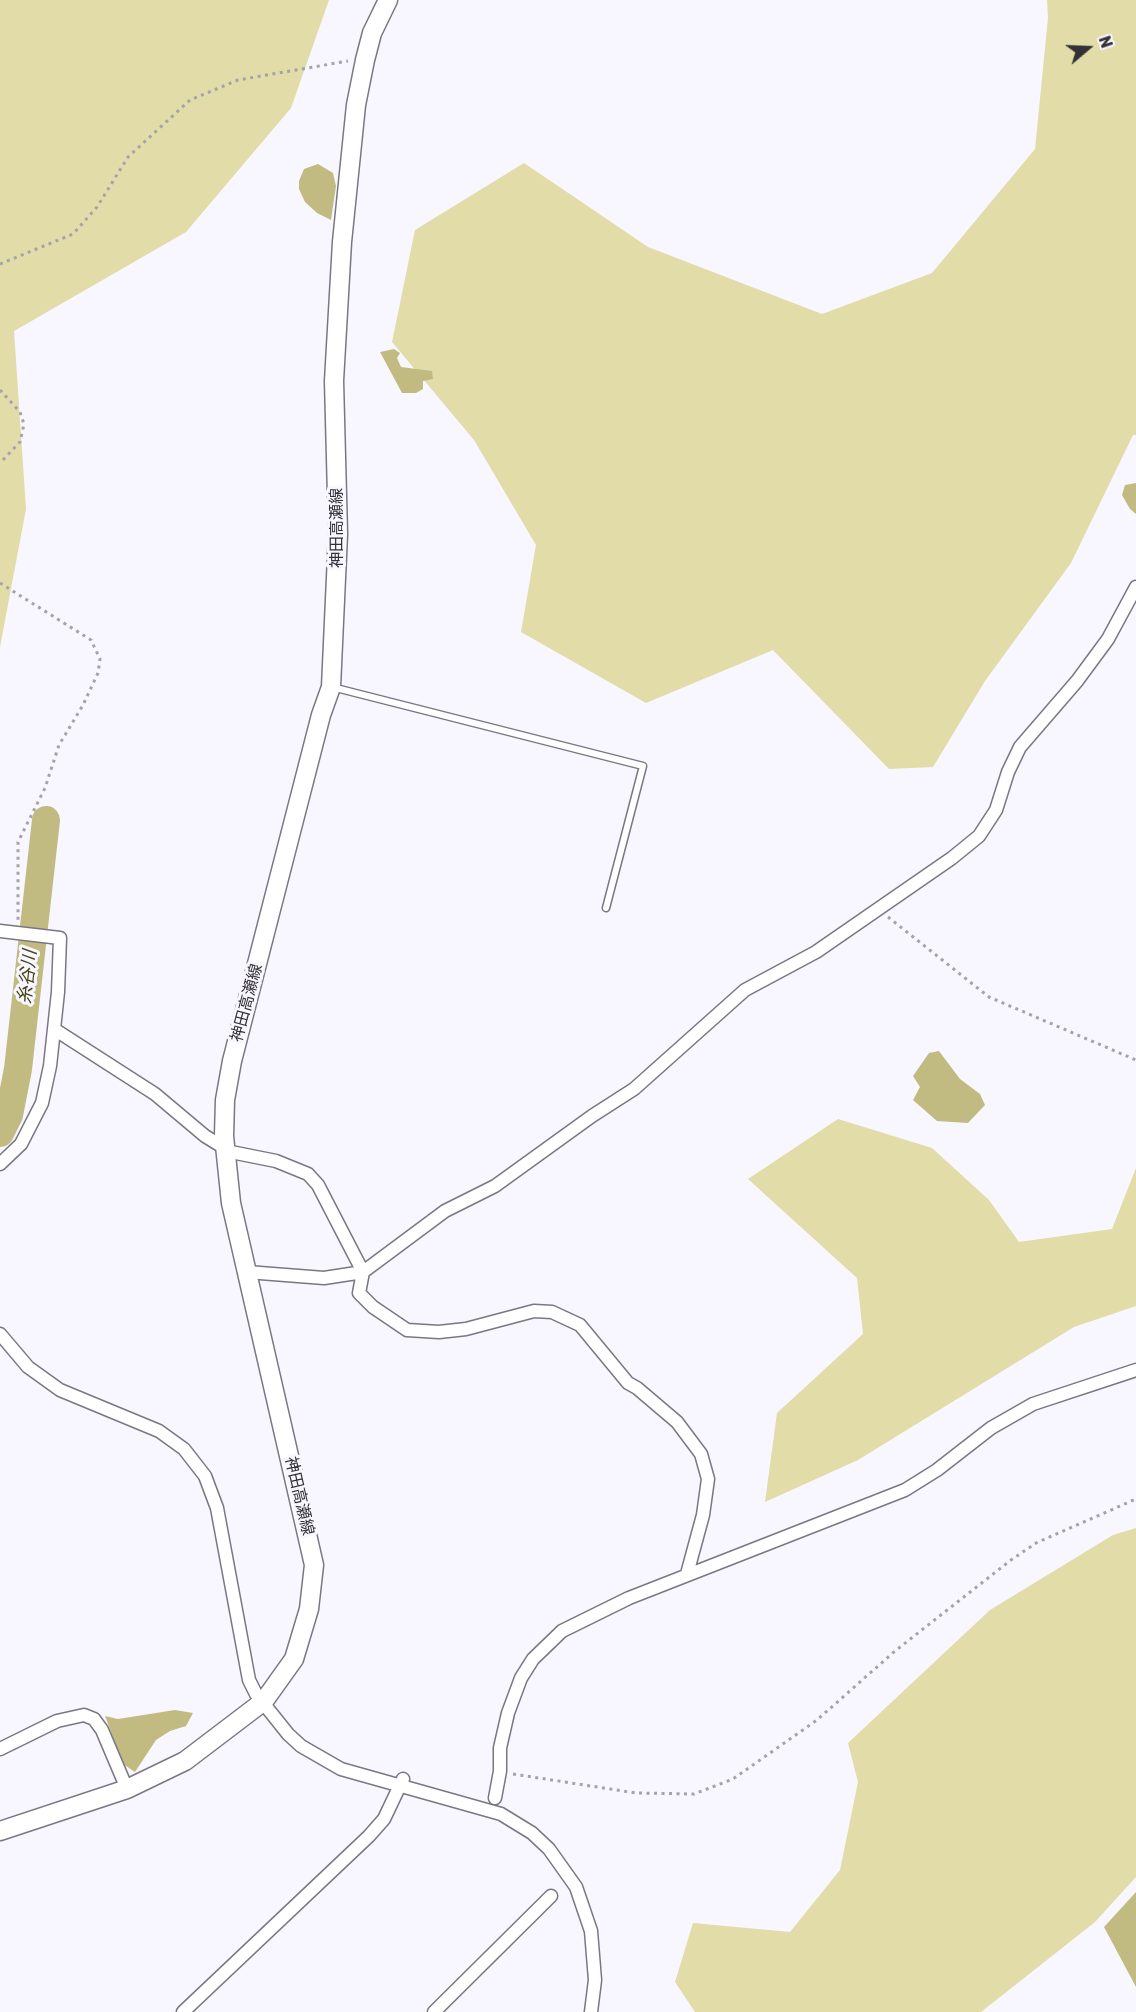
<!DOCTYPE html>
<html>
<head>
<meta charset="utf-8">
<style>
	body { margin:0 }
	#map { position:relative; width:1136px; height:2012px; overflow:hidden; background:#f8f6fe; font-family:Rubik,sans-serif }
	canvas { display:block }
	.north { position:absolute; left:1058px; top:18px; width:60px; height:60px; -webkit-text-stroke:4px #f8f6fe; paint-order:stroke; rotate:71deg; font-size:16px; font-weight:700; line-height:24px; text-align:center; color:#333136 }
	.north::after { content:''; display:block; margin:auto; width:21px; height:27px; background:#333136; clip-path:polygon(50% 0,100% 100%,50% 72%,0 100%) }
</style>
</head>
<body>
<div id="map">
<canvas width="1136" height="2012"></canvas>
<div class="north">N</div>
</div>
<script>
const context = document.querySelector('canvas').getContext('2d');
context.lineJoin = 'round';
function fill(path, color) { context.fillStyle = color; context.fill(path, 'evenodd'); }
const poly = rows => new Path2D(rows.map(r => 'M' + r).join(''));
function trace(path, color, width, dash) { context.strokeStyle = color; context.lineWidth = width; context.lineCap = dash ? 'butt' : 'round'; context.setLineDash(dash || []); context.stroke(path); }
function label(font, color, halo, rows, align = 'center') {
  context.font = font + ' Rubik,"Noto Sans JP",sans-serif'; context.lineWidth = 6; context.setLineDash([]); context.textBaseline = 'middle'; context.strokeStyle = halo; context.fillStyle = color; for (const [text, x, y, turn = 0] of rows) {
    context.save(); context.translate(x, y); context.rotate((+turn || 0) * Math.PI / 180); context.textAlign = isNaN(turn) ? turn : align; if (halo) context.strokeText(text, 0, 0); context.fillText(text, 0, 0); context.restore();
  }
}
const green = poly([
	[0,0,329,0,291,108,186,232,14,331,26,509,0,647],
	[1047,0,1136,0,1136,435,1133,435,1071,563,985,681,933,767,889,769,773,650,646,703,521,632,536,545,474,440,392,342,415,230,524,163,648,247,822,314,932,273,1035,149,1048,18],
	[838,1119,932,1148,989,1200,1019,1242,1112,1229,1136,1168,1136,1306,1074,1327,858,1460,765,1502,777,1413,863,1334,857,1278,748,1179],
	[1136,1528,1136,1877,1095,1922,981,2012,695,2012,675,1982,693,1923,790,1932,840,1870,858,1782,848,1743,990,1610,1113,1535]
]);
const water = poly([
	[318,164,333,173,336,186,331,220,317,213,305,202,299,189,299,181,304,169],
	[394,349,400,353,397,358,401,367,432,371,433,379,423,381,423,389,416,393,402,393,380,352],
	[1136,483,1136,514,1130,509,1122,495,1125,485],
	[939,1051,960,1079,980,1094,985,1105,968,1123,937,1121,913,1100,920,1087,913,1076,929,1053],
	[175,1710,193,1713,186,1726,170,1731,156,1740,135,1772,123,1764,105,1716,118,1719],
	[1136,1892,1136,1987,1104,1927]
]);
const river = poly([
	[0,1133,9,1115,18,1069,46,820]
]);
const path = poly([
	[0,264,73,234,97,207,128,157,190,100,238,80,348,61],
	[0,390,20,412,24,424,20,442,0,463],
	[0,583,91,640,100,659,98,673,83,705,59,745,45,788,18,842,18,921],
	[888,917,989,997,1136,1060],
	[513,1774,636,1793,694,1794,733,1779,817,1720,895,1651,1011,1560,1036,1543,1136,1499]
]);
const service = poly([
	[332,687,643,766,606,908]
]);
const minor = poly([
	[0,931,60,938,58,992,50,1066,42,1103,21,1144,0,1164],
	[54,1029,155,1094,205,1136,231,1152,276,1161,308,1174,318,1185,363,1272,359,1293,373,1307,407,1330,439,1332,466,1329,534,1311,552,1312,580,1325,628,1383,637,1388,677,1422,701,1454,708,1479,703,1515,687,1574],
	[247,1272,324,1278,363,1272,445,1211,495,1186,592,1116,634,1089,745,990,816,952,952,858,979,836,996,810,1008,772,1020,747,1077,681,1108,639,1136,587],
	[0,1334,28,1367,60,1390,159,1431,184,1449,205,1476,217,1508,249,1680,256,1694,288,1734,301,1746,341,1769,501,1814,532,1833,549,1849,576,1887,591,1931,595,1980,591,2012],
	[0,1749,57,1721,84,1715,94,1719,102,1730,127,1789],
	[495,1798,500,1771,500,1748,508,1713,521,1678,533,1659,562,1631,629,1598,905,1490,937,1470,991,1428,1033,1404,1136,1370],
	[183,2012,369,1836,384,1819,403,1779],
	[434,2012,551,1896]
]);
const secondary = poly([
	[0,1831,127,1789,185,1761,264,1701,294,1659,309,1609,314,1565,231,1203,224,1136,225,1100,232,1061,321,715,331,687,338,534,334,381,342,242,356,105,365,60,372,33,388,0]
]);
const streetNames = [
	["神田高瀬線",337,528,-90],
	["神田高瀬線",247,1003,-75],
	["神田高瀬線",299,1496,77]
];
const waterNames = [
	["糸谷川",28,977,-84]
];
fill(green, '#e1dca8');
fill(water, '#c1bb82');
trace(river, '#c1bb82', 28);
trace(service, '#7a7782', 9);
trace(minor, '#7a7782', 15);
trace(secondary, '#7a7782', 21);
trace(path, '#a5a3aa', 3, [3, 4.5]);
trace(service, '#fff', 6);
trace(minor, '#fff', 12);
trace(secondary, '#fff', 18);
label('16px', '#333136', '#f8f6fe', streetNames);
label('italic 18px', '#474216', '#f8f6fe', waterNames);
</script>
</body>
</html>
